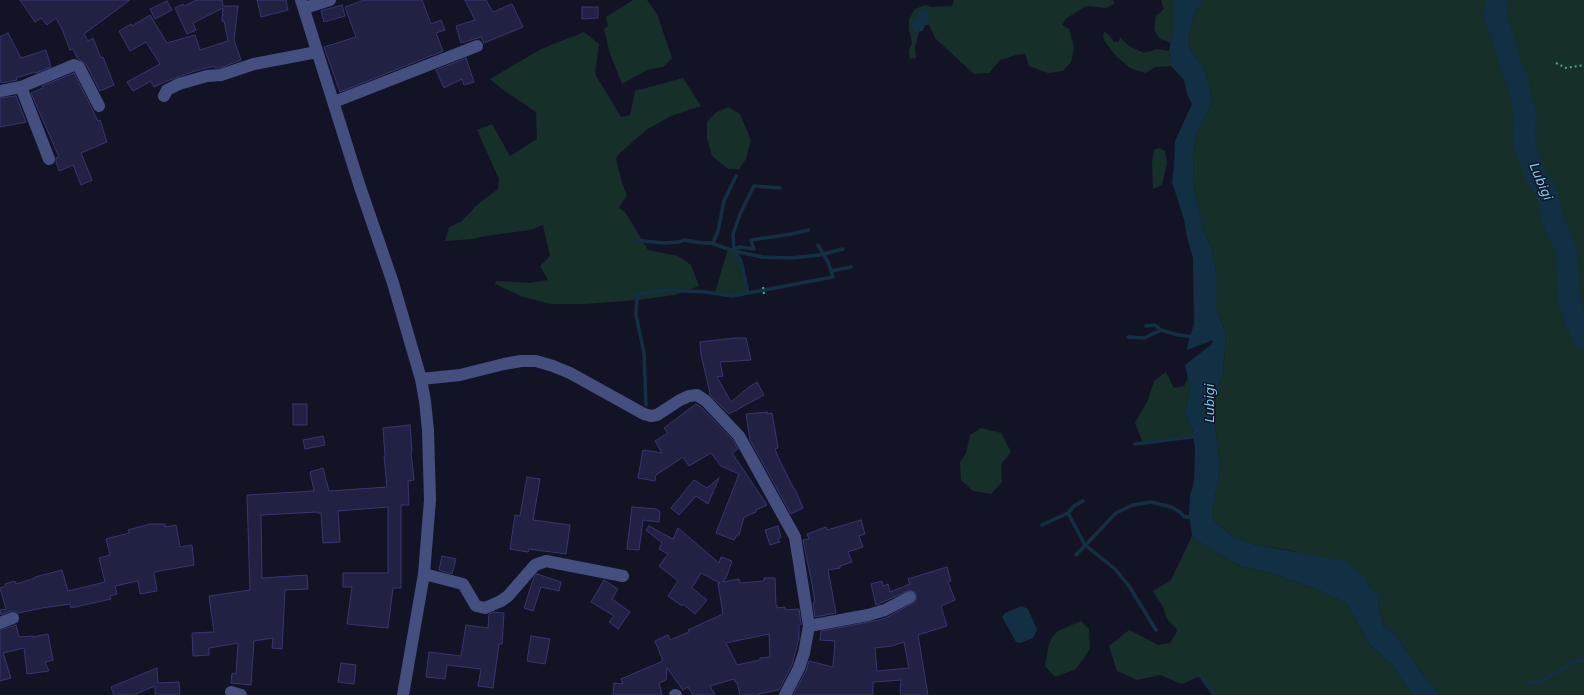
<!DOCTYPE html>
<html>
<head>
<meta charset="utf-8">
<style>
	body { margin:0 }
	canvas { display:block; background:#131326 }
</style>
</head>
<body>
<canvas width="1584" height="695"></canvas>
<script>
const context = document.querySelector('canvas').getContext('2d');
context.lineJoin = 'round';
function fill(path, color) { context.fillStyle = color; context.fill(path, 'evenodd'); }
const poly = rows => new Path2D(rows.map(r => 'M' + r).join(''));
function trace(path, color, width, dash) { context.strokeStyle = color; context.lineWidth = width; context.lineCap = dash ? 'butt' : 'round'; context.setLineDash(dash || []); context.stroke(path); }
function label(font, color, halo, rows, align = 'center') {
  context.font = font + ' "DejaVu Sans",sans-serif'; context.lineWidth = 3; context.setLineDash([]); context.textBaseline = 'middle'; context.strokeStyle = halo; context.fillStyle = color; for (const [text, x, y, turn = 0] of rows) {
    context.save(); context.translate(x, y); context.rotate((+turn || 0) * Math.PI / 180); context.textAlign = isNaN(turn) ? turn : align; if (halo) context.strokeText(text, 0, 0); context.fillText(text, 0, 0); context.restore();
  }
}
const green = poly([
	[633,0,647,0,657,14,672,58,663,67,647,70,622,84,610,54,604,29,608,26,606,17],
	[954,0,1113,0,1114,4,1106,8,1086,6,1067,18,1062,25,1069,29,1074,47,1071,62,1063,71,1048,73,1029,66,1025,54,1016,55,1000,60,989,73,974,74,935,38,929,25,925,25,928,21,914,33,919,32,915,47,916,58,910,59,909,51,912,43,909,29,909,19,915,9,925,5,932,7,952,6],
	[1161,0,1174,0,1174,29,1171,43,1160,39,1154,30,1156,16,1164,9],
	[1201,0,1495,0,1495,11,1503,0,1584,0,1584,695,1440,695,1424,677,1394,633,1384,627,1378,603,1370,589,1367,579,1293,551,1252,544,1234,537,1216,523,1212,515,1220,468,1215,427,1214,403,1216,393,1223,373,1226,333,1216,309,1216,274,1212,249,1202,227,1193,182,1194,151,1197,132,1212,103,1210,88,1203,66,1191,51,1188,40,1194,15,1202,3],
	[584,32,599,44,595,74,621,117,630,115,635,91,683,78,701,106,671,116,646,130,619,154,616,159,622,183,627,195,619,208,625,212,648,250,678,256,691,265,699,286,675,295,638,300,584,304,551,304,523,297,495,284,496,281,529,283,548,280,540,266,550,256,543,225,530,230,485,236,473,239,445,241,449,227,462,221,477,205,498,189,499,179,477,130,492,124,510,156,537,139,536,112,502,89,490,79,541,49],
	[1104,32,1108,34,1114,42,1119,42,1120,37,1129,46,1144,53,1157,49,1169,51,1171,66,1156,67,1145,73,1130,68,1115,55,1104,40,1103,35],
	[728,107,740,114,751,140,746,159,739,169,728,169,712,156,707,138,707,122,715,113],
	[1159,148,1165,151,1167,163,1162,185,1153,189,1152,161,1154,150],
	[728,249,734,251,741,261,748,293,732,296,715,293],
	[1166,372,1174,388,1184,386,1188,378,1190,388,1185,414,1192,428,1193,437,1143,443,1135,423,1148,400,1154,381],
	[981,428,1001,433,1011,452,1001,464,1002,482,991,494,973,491,961,480,960,462,966,453,970,435],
	[1192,536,1208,548,1240,566,1274,574,1316,589,1346,603,1370,645,1392,665,1412,695,1214,695,1200,676,1182,684,1160,675,1137,680,1117,671,1109,646,1129,630,1158,645,1170,643,1178,630,1167,619,1163,607,1153,591,1171,580],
	[1081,621,1089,629,1090,649,1076,669,1055,677,1045,666,1049,644,1053,636,1058,631]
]);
const water = poly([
	[1174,0,1201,0,1202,3,1194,15,1188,40,1191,51,1203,66,1210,88,1212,103,1197,132,1194,151,1193,182,1202,227,1212,249,1216,274,1216,309,1226,333,1223,373,1216,393,1214,403,1215,427,1220,468,1212,515,1216,523,1234,537,1252,544,1345,561,1367,579,1370,589,1381,595,1378,604,1384,627,1394,633,1424,677,1440,695,1412,695,1392,665,1370,645,1346,603,1316,589,1274,574,1240,566,1208,548,1192,536,1189,514,1190,496,1194,482,1195,449,1192,428,1185,414,1190,388,1185,365,1212,344,1213,340,1187,350,1188,344,1194,324,1193,258,1187,237,1184,219,1172,182,1174,168,1175,141,1192,104,1187,94,1184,80,1171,66,1169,51,1174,29],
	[925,10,929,14,928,21,922,31,914,33,911,24,919,12],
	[1022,606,1028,609,1037,630,1033,638,1020,643,1016,642,1002,617,1005,613]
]);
const stream = poly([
	[635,240,663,243,679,242,684,240,702,243,711,243,734,251,762,257,790,258,820,255,843,249],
	[713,243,718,231,724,201,736,176],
	[734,249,740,247,754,249,751,240,792,234,808,230],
	[831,271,851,267],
	[748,293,741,261,734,251,733,234,741,212,754,186,780,188],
	[1146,326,1155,325,1161,330],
	[1128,337,1144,338,1161,330,1178,335,1195,337],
	[646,405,644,353,636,315,637,294,670,290,706,292,732,296,833,277,828,262,818,245],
	[1135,444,1198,436],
	[1083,501,1074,506,1068,513,1085,545,1115,569,1129,586,1156,630],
	[1042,525,1068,513],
	[1076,555,1116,513,1133,505,1151,502,1171,507,1180,512,1184,517,1195,517],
	[1200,675,1214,695],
	[1526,684,1543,680,1574,662,1584,660]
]);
const river = poly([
	[1497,0,1495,12,1497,23,1505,43,1510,64,1516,75,1525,112,1524,142,1535,175,1547,193,1551,215,1566,251,1569,297,1572,311,1584,339]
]);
const building = poly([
	[20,0,130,0,84,34,88,41,93,38,101,58,103,57,114,85,100,91,86,64,77,58,73,49,70,50,62,29,56,18,47,25,41,18,35,22,20,0],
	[196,0,222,0,223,6,238,6,234,40,241,60,220,68,215,68,214,66,195,71,167,81,154,87,151,81,133,91,127,82,160,64,146,42,130,51,119,31,131,24,132,26,150,15,167,43,195,35,200,50,228,41,224,21,222,21,223,8,193,23,196,30,187,34,175,8,183,4,184,6,196,0],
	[257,0,286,0,288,10,261,17,257,0],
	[364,0,422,0,431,24,441,20,445,30,436,33,443,51,340,92,324,47,356,37,345,7,364,0],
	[465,0,486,0,493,12,512,4,523,27,484,43,481,37,461,43,456,26,475,20,465,0],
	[167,1,172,10,155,19,150,9,167,1],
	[342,5,345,16,324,22,321,11,342,5],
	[582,7,598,7,598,18,582,19,582,7],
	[8,33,21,58,46,50,51,67,36,73,35,72,16,78,17,80,1,83,0,79,0,37,8,33],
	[466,58,474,82,464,85,462,79,444,88,436,70,466,58],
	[74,73,98,121,100,120,107,142,81,153,92,180,81,185,73,165,59,171,56,162,56,158,59,157,31,93,43,88,42,86,74,73],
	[16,96,26,122,0,127,0,98,16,96],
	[734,338,746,338,751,360,720,362,723,376,717,377,731,402,749,387,757,382,764,395,729,414,709,394,710,393,701,355,700,342,734,338],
	[293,404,307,404,307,425,293,425,293,404],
	[696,404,701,407,733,440,738,449,732,453,767,505,756,510,756,512,744,517,739,535,737,535,734,540,716,533,739,474,721,466,711,453,689,466,683,457,656,475,655,481,638,478,643,450,662,453,655,441,668,433,664,428,696,404],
	[767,412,767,414,772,413,778,448,775,449,779,459,794,489,795,489,803,508,791,514,750,440,746,414,767,412],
	[410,425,412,452,411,452,414,480,408,481,409,505,401,505,401,588,393,588,388,628,347,624,352,587,343,587,343,573,388,573,388,507,338,511,340,542,323,543,321,513,317,513,317,512,261,515,262,578,307,575,308,589,285,590,282,649,272,648,273,638,254,641,251,685,231,683,232,673,236,674,238,643,209,648,209,655,193,656,192,633,214,632,209,596,250,590,247,495,314,491,310,472,323,468,329,491,387,487,384,457,385,456,383,428,410,425],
	[323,436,325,445,305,449,303,440,323,436],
	[527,477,540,479,533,520,570,525,566,554,529,549,528,552,510,549,515,515,520,516,527,477],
	[719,478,708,504,696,496,679,515,671,508,694,480,707,488,719,478],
	[632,507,657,509,660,512,659,522,643,520,639,550,627,549,632,507],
	[861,520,865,534,859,536,863,547,848,552,852,562,840,566,840,568,828,570,836,613,815,617,813,603,815,602,812,584,803,540,809,539,807,534,826,527,827,530,861,520],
	[150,524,165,524,165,527,176,525,180,547,192,545,194,565,154,572,157,591,140,594,138,581,115,586,117,594,110,596,111,599,71,608,70,604,42,608,19,613,15,611,11,611,1,615,0,610,6,609,0,588,6,586,5,584,15,581,16,584,35,578,35,577,62,570,68,591,105,582,99,558,110,555,106,539,129,533,128,530,150,524],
	[649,526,673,539,678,528,719,563,721,557,732,561,726,578,722,582,739,579,740,583,764,581,764,578,775,578,776,606,777,605,777,608,785,607,785,610,799,609,801,624,799,625,799,638,792,665,779,690,753,695,740,695,737,682,735,682,734,679,710,686,715,695,693,695,688,687,683,690,667,668,666,680,659,683,662,695,613,695,614,683,623,684,621,679,663,661,655,641,668,635,670,640,689,632,688,630,723,614,718,583,720,583,701,573,692,588,707,600,695,614,683,604,682,606,668,596,678,581,659,566,668,554,659,549,662,543,646,530,649,526],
	[769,634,770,657,760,658,760,660,737,665,726,643,769,634],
	[778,526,781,537,778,539,780,542,770,545,765,530,778,526],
	[442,556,456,559,452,574,439,570,442,556],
	[947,567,951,581,948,582,955,600,941,606,947,626,918,635,928,695,900,695,901,680,873,682,873,695,793,695,806,671,809,661,833,667,835,641,820,640,821,631,879,620,888,617,916,601,916,593,910,590,876,605,871,584,882,581,883,586,888,584,890,592,910,584,908,579,947,567],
	[904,642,909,668,877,671,875,648,892,646,904,642],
	[537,574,561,582,559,591,541,587,533,611,524,608,534,577,537,574],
	[604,580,618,589,612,599,630,612,618,629,609,622,614,616,591,602,604,580],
	[494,612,504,613,502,644,499,644,493,688,478,686,481,669,447,665,445,679,426,677,429,652,461,656,466,625,488,628,489,614,494,612],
	[16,625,19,637,33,636,33,637,48,634,53,660,45,662,49,671,27,674,24,648,3,653,11,678,0,681,0,630,16,625],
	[531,636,550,639,545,664,527,661,531,636],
	[341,663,356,665,354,684,338,682,341,663],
	[157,668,158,683,179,682,180,695,155,695,155,686,134,695,114,695,111,687,157,668]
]);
const path = poly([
	[1556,63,1566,68,1584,65],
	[763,287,764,294]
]);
const minor = poly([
	[301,0,360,187,393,283,421,379,425,401,428,430,430,500,424,574,403,695],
	[305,8,330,0],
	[21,87,49,159],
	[0,91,21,87,74,65,79,67,99,106],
	[164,96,167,90,179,84,207,76,221,75,254,64,317,52],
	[334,102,477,46],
	[421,379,460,375,504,364,521,361,536,361,553,366,570,373,644,414,651,416,657,415,680,400,689,396,697,395,706,401,739,436,795,537,809,626,804,653,799,668,785,695],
	[424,574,463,584,476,606,485,608,501,601,508,596,535,565,546,561,623,576],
	[0,623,13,618],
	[809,626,868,615,885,610,910,597],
	[231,692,241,695],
	[675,695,676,695]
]);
const waterNames = [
	["Lubigi",1540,182,67],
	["Lubigi",1211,403,-90]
];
fill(green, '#162f29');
fill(water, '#132f43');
trace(stream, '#132f43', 3.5);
trace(river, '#132f43', 22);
fill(building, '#212144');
trace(building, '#36366e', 1);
trace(path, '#3fab8e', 2, [2, 3]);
trace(minor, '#444e7f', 12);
label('italic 13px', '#77cfee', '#131326', waterNames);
</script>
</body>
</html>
